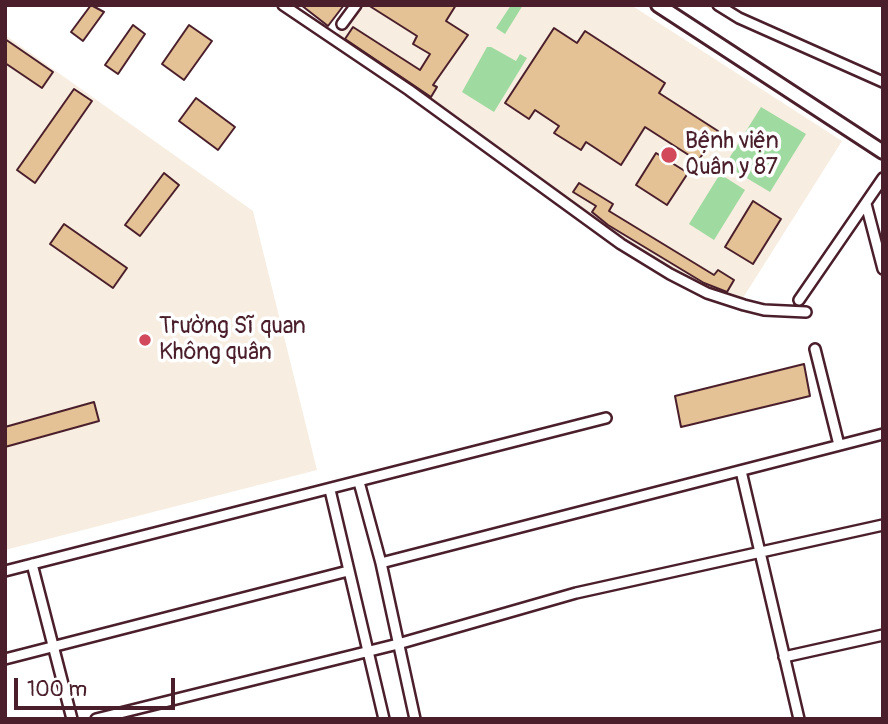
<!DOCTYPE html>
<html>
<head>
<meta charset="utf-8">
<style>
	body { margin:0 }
	#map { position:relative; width:888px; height:724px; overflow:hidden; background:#fff; font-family:Pangolin,sans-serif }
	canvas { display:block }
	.frame { position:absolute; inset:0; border:7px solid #4a1f2b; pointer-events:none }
	.scale { position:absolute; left:14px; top:678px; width:161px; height:32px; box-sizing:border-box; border:4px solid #4a1f2b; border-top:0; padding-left:9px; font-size:21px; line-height:24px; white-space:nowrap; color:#4a1f2b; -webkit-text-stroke:5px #fff; paint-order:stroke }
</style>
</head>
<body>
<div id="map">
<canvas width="888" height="724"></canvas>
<div class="frame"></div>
<div class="scale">100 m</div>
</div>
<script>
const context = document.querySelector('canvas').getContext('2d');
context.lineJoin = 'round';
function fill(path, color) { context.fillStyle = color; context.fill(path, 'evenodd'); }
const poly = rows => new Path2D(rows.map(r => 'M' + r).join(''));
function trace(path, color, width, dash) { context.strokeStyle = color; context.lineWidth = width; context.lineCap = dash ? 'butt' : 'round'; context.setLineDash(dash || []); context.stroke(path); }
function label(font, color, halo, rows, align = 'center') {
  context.font = font + ' Pangolin,sans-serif'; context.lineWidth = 7; context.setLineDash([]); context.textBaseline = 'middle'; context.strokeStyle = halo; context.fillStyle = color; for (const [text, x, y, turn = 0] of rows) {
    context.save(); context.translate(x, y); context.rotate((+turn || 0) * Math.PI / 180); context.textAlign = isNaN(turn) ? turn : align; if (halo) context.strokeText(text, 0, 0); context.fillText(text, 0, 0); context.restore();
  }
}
const built = poly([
	[359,5,631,5,842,141,741,301,724,296,691,280,623,237,524,169,410,84,337,35],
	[5,35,253,211,317,470,5,550]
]);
const green = poly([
	[511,5,523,5,505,34,496,28],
	[487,47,491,47,516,61,520,54,527,58,494,112,462,92],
	[761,107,806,134,770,192,725,165],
	[720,174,745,190,714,240,689,224]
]);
const building = poly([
	[91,5,104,12,83,41,71,32,91,5],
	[301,5,344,5,328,26,301,5],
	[368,5,456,5,446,21,468,35,433,85,437,87,431,97,345,39,353,27,420,70,430,54,413,44,417,36,368,5],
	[133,25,145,34,118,74,105,65,133,25],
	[189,25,212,41,184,80,162,64,189,25],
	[554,28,577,43,585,31,665,83,659,93,718,131,698,161,645,127,621,165,586,142,581,150,554,133,559,126,535,110,529,119,505,103,554,28],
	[5,39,53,72,42,88,5,63,5,39],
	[74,89,92,101,35,183,17,170,74,89],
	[196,98,235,127,218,150,179,121,196,98],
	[656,153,688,173,667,205,636,185,656,153],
	[164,173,179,185,140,236,125,225,164,173],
	[579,183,613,204,609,211,714,275,718,270,734,280,727,292,704,283,608,225,592,212,596,206,573,192,579,183],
	[753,201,781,219,753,264,725,247,753,201],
	[64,224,127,268,113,288,50,244,64,224],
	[804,364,810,396,681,427,675,396,804,364],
	[94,402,99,421,5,447,5,427,94,402]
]);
const street = poly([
	[283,5,409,90,621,244,670,274,707,293,744,305,764,310,806,312],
	[718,5,739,18,883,82],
	[342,24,356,5],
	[866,204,883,269],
	[799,300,883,178],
	[815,349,839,445],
	[741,471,799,719],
	[359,482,381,563,415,719],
	[330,490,384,719],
	[381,563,883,434],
	[32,564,72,719],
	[5,571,606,418],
	[784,657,883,635],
	[5,659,348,571],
	[96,719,398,644,576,593,883,525]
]);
const secondary = poly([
	[658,5,883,152]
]);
const markers = [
	[669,155,9,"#d1495b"],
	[145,340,7,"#d1495b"]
];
const poiNames = [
	["Bệnh viện",685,142],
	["Quân y 87",685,168],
	["Trường Sĩ quan",159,327],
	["Không quân",159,353]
];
fill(built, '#f7ede0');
fill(green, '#9fdaa0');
fill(building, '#e4c296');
trace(building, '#4a1f2b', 2);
trace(street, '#4a1f2b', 14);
trace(secondary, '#4a1f2b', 18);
trace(street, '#fff', 9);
trace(secondary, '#fff', 12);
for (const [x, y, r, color] of markers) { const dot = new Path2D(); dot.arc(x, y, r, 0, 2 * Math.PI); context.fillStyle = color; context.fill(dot); trace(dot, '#fff', 2.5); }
label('23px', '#4a1f2b', '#fff', poiNames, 'left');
</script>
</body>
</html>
